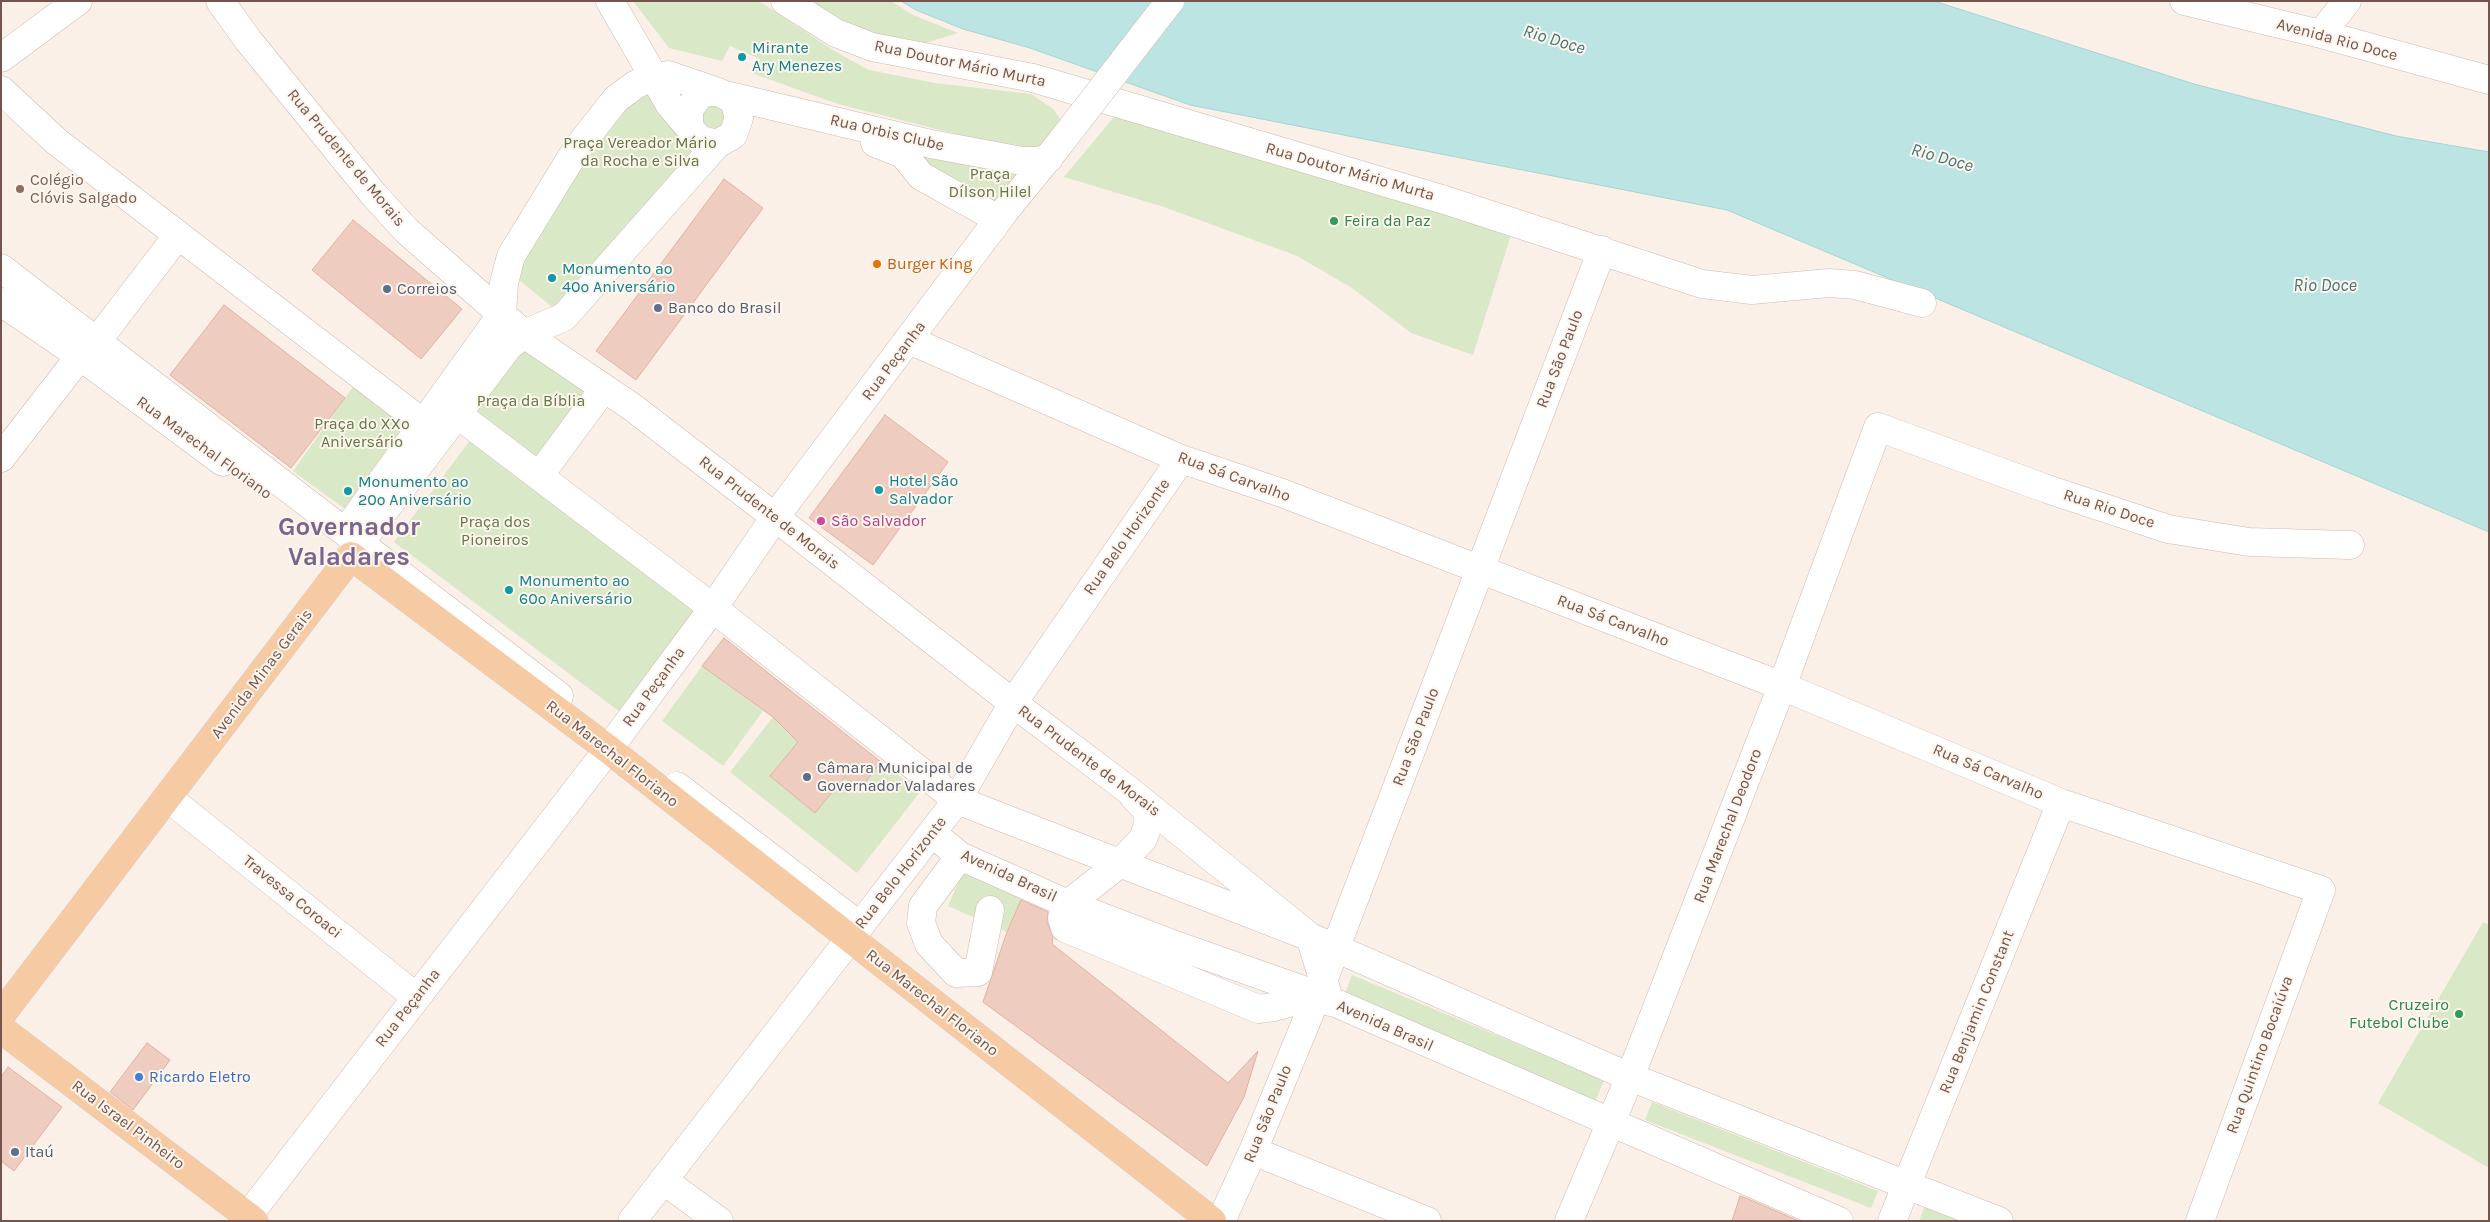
<!DOCTYPE html>
<html>
<head>
<meta charset="utf-8">
<style>
	body { margin:0 }
	#map { position:relative; width:2490px; height:1222px; overflow:hidden; background:#fbf0e7; font-family:Karla,sans-serif }
	canvas { display:block }
	.frame { position:absolute; inset:0; border:2px solid #73554d; pointer-events:none }
</style>
</head>
<body>
<div id="map">
<canvas width="2490" height="1222"></canvas>
<div class="frame"></div>
</div>
<script>
const context = document.querySelector('canvas').getContext('2d');
context.lineJoin = 'round';
function fill(path, color) { context.fillStyle = color; context.fill(path, 'evenodd'); }
const poly = rows => new Path2D(rows.map(r => 'M' + r).join(''));
function trace(path, color, width, dash) { context.strokeStyle = color; context.lineWidth = width; context.lineCap = dash ? 'butt' : 'round'; context.setLineDash(dash || []); context.stroke(path); }
function label(font, color, halo, rows, align = 'center') {
  context.font = font + ' Karla,sans-serif'; context.lineWidth = 4; context.setLineDash([]); context.textBaseline = 'middle'; context.strokeStyle = halo; context.fillStyle = color; for (const [text, x, y, turn = 0] of rows) {
    context.save(); context.translate(x, y); context.rotate((+turn || 0) * Math.PI / 180); context.textAlign = isNaN(turn) ? turn : align; if (halo) context.strokeText(text, 0, 0); context.fillText(text, 0, 0); context.restore();
  }
}
const green = poly([
	[633,1,759,1,836,52,869,70,935,83,1031,94,1053,109,1061,120,1039,147,1032,151,1003,146,838,104,754,74,760,59,730,46,722,61,669,48],
	[800,1,891,1,913,15,958,33,919,45,876,36,824,15],
	[647,79,716,146,564,317,506,269,511,256],
	[700,100,733,107,716,141,692,112],
	[1119,111,1511,235,1473,355,1411,333,1352,288,1297,256,1164,207,1064,177],
	[919,153,1026,167,1003,210,923,174],
	[523,340,598,388,538,471,463,414],
	[355,384,412,425,349,512,293,471],
	[477,431,712,608,628,718,394,542],
	[702,666,763,711,723,766,662,721],
	[773,717,800,740,770,776,815,813,845,777,859,790,881,762,920,792,857,873,730,772],
	[963,871,1022,898,1007,932,948,906],
	[2483,922,2489,925,2489,1168,2378,1103],
	[1352,975,1604,1080,1595,1102,1344,997],
	[1652,1102,1878,1191,1871,1208,1645,1120],
	[1926,1203,1970,1221,1919,1221]
]);
const water = poly([
	[901,1,1934,1,2194,84,2396,136,2489,152,2489,532,1727,210,1190,105,1030,48,963,29,916,10,901,1]
]);
const building = poly([
	[724,179,763,208,636,380,596,351,724,179],
	[353,220,462,309,421,359,312,270,353,220],
	[224,305,345,398,291,468,170,375,224,305],
	[885,415,948,462,873,565,809,518,885,415],
	[724,638,881,762,859,790,845,777,815,813,770,776,798,742,773,717,702,666,724,638],
	[1021,900,1048,912,1047,922,1053,937,1052,944,1228,1083,1258,1051,1244,1097,1207,1166,983,1002,1007,932,1021,900],
	[147,1043,170,1060,133,1110,110,1092,147,1043],
	[8,1067,62,1107,14,1171,1,1161,1,1077,8,1067],
	[1740,1196,1746,1198,1799,1221,1732,1221,1740,1196]
]);
const minor = poly([
	[220,1,248,40,374,195,407,231,524,334,632,407,775,517,1013,703,1127,789,1310,937,1330,1002],
	[610,1,670,105,700,140,717,144,733,135,739,118,734,100,718,92,709,92,700,95,689,109,689,127],
	[785,1,836,33,872,47,1033,78,1448,201,1702,284,1752,290,1829,283,1855,285,1922,303],
	[2184,1,2321,34,2489,80],
	[2321,34,2347,1],
	[1,58,78,1],
	[1,90,57,142,423,423],
	[726,95,931,144,1022,161,1037,161,1049,158],
	[875,143,903,154,921,176,989,214,994,219,993,228],
	[1,268,559,696],
	[1,302,80,356,223,462],
	[502,314,504,283,511,256,576,150,616,99,635,85,647,79,668,75,718,92],
	[909,340,1181,459,1282,493,1782,686,2061,803,2321,890,2200,1221],
	[97,341,178,235],
	[457,414,713,608,957,800,1310,937,1630,1077,1999,1221],
	[1,458,80,356],
	[539,476,604,388],
	[351,524,502,314],
	[350,556,508,347,524,334,564,317,717,144],
	[677,786,860,926],
	[167,797,416,997],
	[1134,797,1146,809,1149,822,1143,839,1119,864,1068,904,1062,918,1065,928,1258,1009,1274,1007,1317,995],
	[932,833,960,856,1068,904,1178,946,1317,995,1839,1221],
	[960,856,923,906,921,923,929,944,956,973,978,972,990,910],
	[1253,1151,1427,1221],
	[663,1180,719,1221],
	[244,1221,616,739,713,608,775,517,1004,212,1057,147],
	[632,1221,957,800,1013,703,1181,459],
	[1221,1221,1253,1151,1323,981,1602,250],
	[1569,1221,1630,1077,1782,686,1878,427,2047,489,2168,529,2249,542,2350,545],
	[1892,1221,2061,803]
]);
const major = poly([
	[1,1015,351,556,608,749,1212,1221],
	[1,1029,254,1221]
]);
const minorBridge = poly([
	[1057,147,1170,1]
]);
const markers = [
	[742,57,5,"#0f9aa8"],
	[20,189,5,"#8d6e63"],
	[1334,221,5,"#2e9e5b"],
	[877,264,5,"#e8710a"],
	[552,278,5,"#0f9aa8"],
	[387,289,5,"#5c6f8a"],
	[658,308,5,"#5c6f8a"],
	[879,490,5,"#0f9aa8"],
	[348,491,5,"#0f9aa8"],
	[821,521,5,"#d1479c"],
	[509,590,5,"#0f9aa8"],
	[807,777,5,"#5c6f8a"],
	[2459,1014,5,"#2e9e5b"],
	[139,1077,5,"#3f7fe0"],
	[15,1152,5,"#5c6f8a"]
];
const streetNames = [
	["Avenida Rio Doce",2337,40,15],
	["Rua Doutor Mário Murta",960,64,12],
	["Rua Orbis Clube",887,133,13],
	["Rua Prudente de Morais",346,158,50],
	["Rua Doutor Mário Murta",1350,172,16],
	["Rua São Paulo",1560,359,-69],
	["Rua Peçanha",894,361,-53],
	["Rua Marechal Floriano",204,448,36],
	["Rua Sá Carvalho",1234,477,20],
	["Rua Rio Doce",2109,509,18],
	["Rua Prudente de Morais",769,513,38],
	["Rua Belo Horizonte",1127,537,-55],
	["Rua Sá Carvalho",1613,621,21],
	["Avenida Minas Gerais",262,674,-53],
	["Rua Peçanha",654,687,-54],
	["Rua São Paulo",1416,737,-69],
	["Rua Marechal Floriano",612,754,38],
	["Rua Prudente de Morais",1089,761,37],
	["Rua Sá Carvalho",1988,772,23],
	["Rua Marechal Deodoro",1728,826,-69],
	["Rua Belo Horizonte",901,873,-52],
	["Avenida Brasil",1009,876,25],
	["Travessa Coroaci",292,897,39],
	["Rua Marechal Floriano",932,1003,38],
	["Rua Peçanha",408,1008,-52],
	["Rua Benjamin Constant",1977,1012,-68],
	["Avenida Brasil",1385,1026,24],
	["Rua Quintino Bocaiúva",2260,1055,-70],
	["Rua São Paulo",1268,1114,-68],
	["Rua Israel Pinheiro",128,1125,37]
];
const cultureNames = [
	["Mirante",752,48],
	["Ary Menezes",752,66],
	["Monumento ao",562,269],
	["40º Aniversário",562,287],
	["Hotel São",889,481],
	["Salvador",889,499],
	["Monumento ao",358,482],
	["20º Aniversário",358,500],
	["Monumento ao",519,581],
	["60º Aniversário",519,599]
];
const parkNames = [
	["Praça Vereador Mário",640,143],
	["da Rocha e Silva",640,161],
	["Praça",990,174],
	["Dílson Hilel",990,192],
	["Praça da Bíblia",531,401],
	["Praça do XXº",362,424],
	["Aniversário",362,442],
	["Praça dos",495,522],
	["Pioneiros",495,540]
];
const educationNames = [
	["Colégio",30,180],
	["Clóvis Salgado",30,198]
];
const leisureNames = [
	["Feira da Paz",1344,221],
	["Cruzeiro",2449,1005,"right"],
	["Futebol Clube",2449,1023,"right"]
];
const foodNames = [
	["Burger King",887,264]
];
const serviceNames = [
	["Correios",397,289],
	["Banco do Brasil",668,308],
	["Câmara Municipal de",817,768],
	["Governador Valadares",817,786],
	["Itaú",25,1152]
];
const hotelNames = [
	["São Salvador",831,521]
];
const shopNames = [
	["Ricardo Eletro",149,1077]
];
const waterNames = [
	["Rio Doce",1554,40,17],
	["Rio Doce",1942,158,16],
	["Rio Doce",2325,286]
];
const townNames = [
	["Governador",349,528],
	["Valadares",349,558]
];
fill(green, '#d9e8c6');
fill(water, '#bce4e3');
trace(water, '#a3d5d5', 1);
fill(building, '#efccc0');
trace(building, '#e1b0a2', 1);
trace(minor, '#ceb9b1', 29);
trace(major, '#d8cfcd', 29);
trace(minor, '#fff', 28);
trace(major, '#f6cba4', 28);
trace(minorBridge, '#ceb9b1', 29, []);
trace(minorBridge, '#fff', 28);
for (const [x, y, r, color] of markers) { const dot = new Path2D(); dot.arc(x, y, r, 0, 2 * Math.PI); context.fillStyle = color; context.fill(dot); trace(dot, '#fef5ed', 2); }
label('16px', '#73554d', '#fef5ed', streetNames);
label('16px', '#0d838f', '#fef5ed', cultureNames, 'left');
label('16px', '#5d7845', '#fef5ed', parkNames);
label('16px', '#785e54', '#fef5ed', educationNames, 'left');
label('16px', '#27864d', '#fef5ed', leisureNames, 'left');
label('16px', '#c56008', '#fef5ed', foodNames, 'left');
label('16px', '#4e5e75', '#fef5ed', serviceNames, 'left');
label('16px', '#b23c85', '#fef5ed', hotelNames, 'left');
label('16px', '#366cbe', '#fef5ed', shopNames, 'left');
label('italic 18px', '#417778', '#fef5ed', waterNames);
label('bold 26px', '#7a658f', '#fef5ed', townNames);
</script>
</body>
</html>
